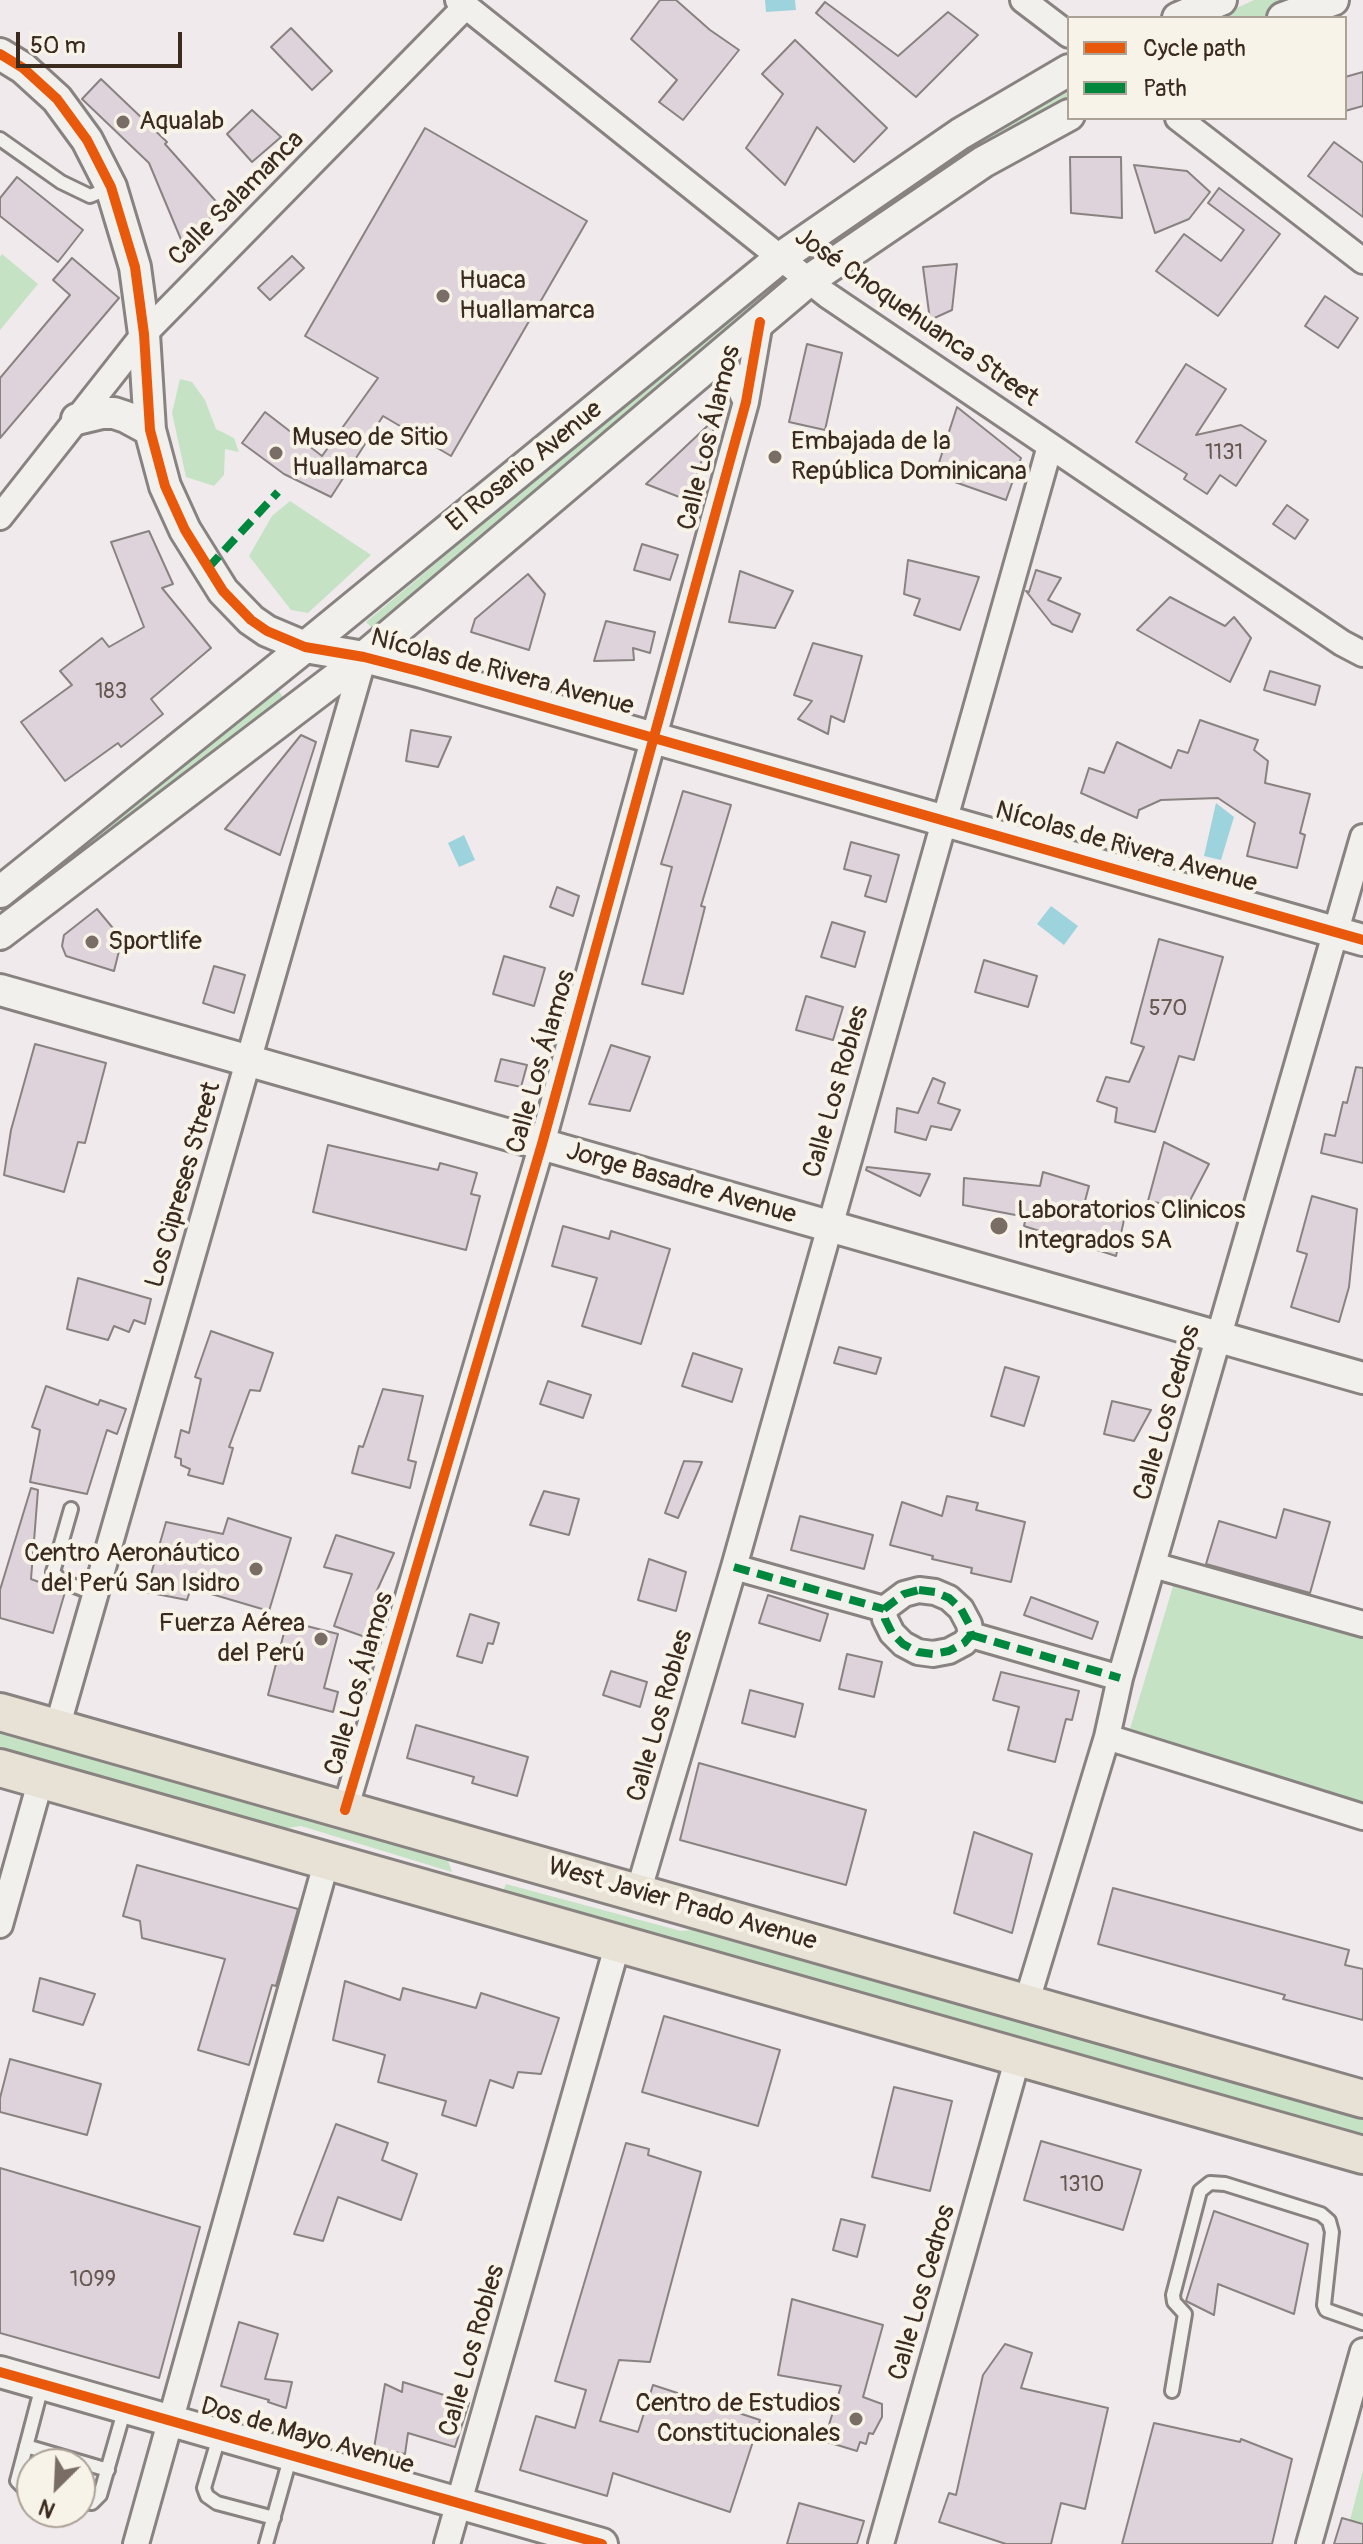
<!DOCTYPE html>
<html>
<head>
<meta charset="utf-8">
<style>
	body { margin:0 }
	#map { position:relative; width:1363px; height:2544px; overflow:hidden; background:#f0eaec; font-family:Pangolin,sans-serif }
	canvas { display:block }
	.legend { position:absolute; left:1067px; top:16px; width:280px; height:104px; box-sizing:border-box; background:#f7f3e8; border:2px solid #aca397; margin:0; padding:10px 14px; list-style:none; font-size:24px; color:#3b2a1e }
	.legend li { display:flex; align-items:center; gap:16px; height:40px }
	.legend b { width:40px; border:2px solid #aca397 }
	.north { position:absolute; left:16px; top:2448px; width:80px; height:80px; box-sizing:border-box; background:#f7f3e8; border:2px solid #aca397; border-radius:50%; rotate:204deg; font-size:22px; font-weight:700; line-height:32px; text-align:center; color:#3b2a1e }
	.north::after { content:''; display:block; margin:auto; width:28px; height:36px; background:#7a6d66; clip-path:polygon(50% 0,100% 100%,50% 72%,0 100%) }
	.scale { position:absolute; left:16px; top:32px; width:166px; height:36px; box-sizing:border-box; border:4px solid #3b2a1e; border-top:0; padding-left:10px; font-size:24px; line-height:28px; white-space:nowrap; color:#3b2a1e; -webkit-text-stroke:6px #f7f3e8; paint-order:stroke }
</style>
</head>
<body>
<div id="map">
<canvas width="1363" height="2544"></canvas>
<ul class="legend">
<li><b style="height:10px;background:#e8590c"></b>Cycle path</li>
<li><b style="height:10px;background:#00873e"></b>Path</li>
</ul>
<div class="north">N</div>
<div class="scale">50 m</div>
</div>
<script>
const context = document.querySelector('canvas').getContext('2d');
context.lineJoin = 'round';
function fill(path, color) { context.fillStyle = color; context.fill(path, 'evenodd'); }
const poly = rows => new Path2D(rows.map(r => 'M' + r).join(''));
function trace(path, color, width, dash) { context.strokeStyle = color; context.lineWidth = width; context.lineCap = dash ? 'butt' : 'round'; context.setLineDash(dash || []); context.stroke(path); }
function label(font, color, halo, rows, align = 'center') {
  context.font = font + ' Pangolin,sans-serif'; context.lineWidth = 8; context.setLineDash([]); context.textBaseline = 'middle'; context.strokeStyle = halo; context.fillStyle = color; for (const [text, x, y, turn = 0] of rows) {
    context.save(); context.translate(x, y); context.rotate((+turn || 0) * Math.PI / 180); context.textAlign = isNaN(turn) ? turn : align; if (halo) context.strokeText(text, 0, 0); context.fillText(text, 0, 0); context.restore();
  }
}
const green = poly([
	[1254,0,1316,0,1270,18,1215,18],
	[1069,80,1069,100,967,164,821,267,805,251],
	[2,254,38,284,0,330,0,257],
	[768,284,779,297,378,634,366,622],
	[180,379,192,382,205,400,216,429,234,438,239,452,225,449,224,475,214,486,186,477,172,413],
	[290,501,371,555,308,613,291,610,249,556,272,516],
	[275,686,289,705,29,905,15,886],
	[1174,1583,1363,1638,1363,1827,1122,1755],
	[0,1725,445,1852,452,1872,301,1826,274,1830,0,1752],
	[506,1884,681,1931,700,1929,1363,2116,1363,2137,502,1893],
	[1363,2470,1363,2523,1350,2520]
]);
const water = poly([
	[765,0,795,0,796,10,766,12],
	[1216,803,1234,817,1221,860,1204,856],
	[464,835,475,860,459,867,448,843],
	[1051,906,1078,926,1064,945,1037,924]
]);
const building = poly([
	[660,0,676,0,710,30,739,50,683,120,659,102,677,80,631,39,660,0],
	[825,2,898,56,948,12,978,35,916,97,816,13,825,2],
	[291,28,332,71,312,90,271,47,291,28],
	[795,40,887,128,854,162,817,127,785,185,746,148,783,94,762,74,795,40],
	[1363,72,1363,106,1345,111,1345,77,1363,72],
	[101,79,167,142,165,144,220,206,185,249,149,163,82,99,101,79],
	[252,110,281,137,252,162,227,134,252,110],
	[425,128,587,221,451,456,383,416,331,497,284,474,242,443,265,412,322,456,378,378,305,336,425,128],
	[1334,142,1363,163,1363,217,1308,176,1334,142],
	[1070,157,1121,157,1122,218,1071,213,1070,157],
	[1134,165,1187,171,1210,192,1189,219,1155,233,1134,165],
	[17,177,83,230,58,262,0,216,0,198,17,177],
	[1219,188,1280,234,1218,316,1156,271,1184,234,1221,261,1244,230,1208,203,1219,188],
	[292,256,304,268,270,300,258,288,292,256],
	[72,258,119,298,0,438,0,378,70,295,53,280,72,258],
	[957,264,952,310,930,320,923,267,957,264],
	[1325,296,1358,318,1338,348,1305,326,1325,296],
	[807,344,842,353,825,430,789,422,807,344],
	[1186,364,1226,389,1196,435,1241,425,1266,441,1236,486,1220,475,1207,494,1184,479,1187,474,1136,442,1186,364],
	[957,407,1021,458,1006,500,935,475,957,407],
	[719,415,687,500,646,484,719,415],
	[1287,505,1308,520,1295,539,1273,524,1287,505],
	[149,531,173,584,162,588,211,648,151,699,163,714,121,747,118,743,65,781,21,722,72,685,60,671,102,638,109,647,144,627,111,542,149,531],
	[642,544,678,555,670,580,634,570,642,544],
	[908,560,979,577,960,630,914,615,920,599,904,594,908,560],
	[1036,570,1061,578,1048,600,1080,614,1072,632,1052,624,1026,591,1029,592,1036,570],
	[740,571,793,591,775,628,729,622,740,571],
	[528,574,545,594,529,650,471,632,475,619,528,574],
	[1170,597,1225,626,1234,617,1251,638,1230,682,1137,630,1170,597],
	[606,621,655,632,650,653,633,648,634,660,594,661,606,621],
	[813,643,862,656,844,722,831,716,828,734,798,719,812,701,794,695,813,643],
	[1270,671,1320,686,1315,705,1264,690,1270,671],
	[1200,720,1258,740,1254,750,1268,761,1265,783,1310,794,1300,833,1305,835,1297,868,1247,856,1255,823,1218,798,1161,800,1139,810,1137,818,1081,793,1089,768,1104,773,1117,742,1171,768,1178,750,1188,753,1200,720],
	[411,730,451,737,438,767,406,761,411,730],
	[301,735,316,742,280,855,225,829,301,735],
	[683,791,731,805,701,906,705,907,683,994,642,984,672,867,661,864,683,791],
	[851,842,899,855,886,902,865,896,871,876,844,869,851,842],
	[557,887,579,896,573,916,550,907,557,887],
	[97,909,122,939,114,971,66,956,62,946,64,935,97,909],
	[832,922,865,932,855,967,821,957,832,922],
	[1159,939,1223,957,1194,1060,1179,1056,1155,1132,1115,1122,1117,1108,1097,1101,1106,1077,1129,1082,1144,1047,1131,1043,1159,939],
	[504,956,545,968,534,1006,493,994,504,956],
	[984,960,1037,976,1028,1007,975,992,984,960],
	[214,966,245,975,234,1013,203,1003,214,966],
	[806,996,843,1007,833,1040,796,1030,806,996],
	[35,1044,106,1063,85,1143,78,1142,64,1192,4,1175,11,1130,35,1044],
	[611,1045,650,1057,630,1111,589,1104,611,1045],
	[501,1059,527,1065,521,1087,495,1081,501,1059],
	[1356,1067,1363,1068,1363,1163,1321,1153,1325,1134,1335,1136,1343,1102,1347,1103,1356,1067],
	[933,1078,945,1083,938,1103,960,1110,951,1130,931,1126,926,1140,895,1132,897,1108,918,1113,933,1078],
	[1164,1142,1209,1164,1186,1208,1148,1201,1164,1142],
	[328,1145,438,1170,440,1163,477,1173,471,1194,480,1196,466,1250,313,1212,328,1145],
	[867,1167,930,1174,920,1196,866,1170,867,1167],
	[1043,1172,1089,1186,1085,1201,1126,1211,1116,1256,1024,1226,1026,1217,963,1205,964,1178,1040,1186,1043,1172],
	[1312,1196,1357,1209,1349,1287,1339,1322,1291,1307,1307,1254,1297,1251,1312,1196],
	[563,1226,609,1239,611,1231,670,1249,641,1344,582,1326,597,1278,552,1266,563,1226],
	[78,1278,151,1299,145,1324,134,1320,129,1332,114,1326,108,1340,67,1329,78,1278],
	[211,1331,273,1353,260,1391,250,1390,229,1447,233,1448,223,1484,188,1475,190,1469,181,1465,181,1459,175,1457,181,1430,189,1433,201,1379,195,1377,211,1331],
	[839,1347,881,1358,876,1374,834,1363,839,1347],
	[693,1353,742,1369,732,1402,682,1386,693,1353],
	[1005,1367,1039,1377,1024,1426,991,1416,1005,1367],
	[548,1381,591,1395,583,1418,540,1404,548,1381],
	[46,1386,98,1405,100,1400,126,1409,117,1434,107,1430,87,1494,30,1482,40,1430,32,1427,46,1386],
	[383,1389,423,1396,408,1460,416,1462,410,1488,352,1473,359,1446,363,1447,383,1389],
	[1112,1401,1151,1410,1134,1441,1104,1434,1112,1401],
	[684,1461,702,1462,678,1518,665,1513,684,1461],
	[31,1488,38,1490,31,1579,65,1592,53,1633,0,1618,0,1590,31,1488],
	[544,1491,579,1499,569,1535,530,1525,544,1491],
	[947,1496,978,1503,976,1510,1025,1522,1011,1582,971,1573,972,1568,932,1559,933,1556,890,1545,902,1502,942,1516,947,1496],
	[1284,1509,1330,1522,1310,1593,1206,1564,1219,1521,1276,1538,1284,1509],
	[800,1516,873,1535,864,1569,791,1550,800,1516],
	[228,1518,291,1538,269,1611,191,1588,187,1600,146,1592,166,1522,223,1534,228,1518],
	[336,1535,394,1553,374,1597,381,1599,368,1638,334,1626,352,1574,324,1567,336,1535],
	[649,1559,686,1572,676,1611,638,1600,649,1559],
	[768,1595,828,1614,820,1641,759,1623,768,1595],
	[1031,1597,1098,1622,1092,1639,1024,1615,1031,1597],
	[470,1614,499,1623,493,1644,488,1643,482,1663,457,1656,470,1614],
	[287,1621,338,1634,324,1688,338,1692,333,1712,268,1695,287,1621],
	[847,1654,882,1662,874,1697,839,1689,847,1654],
	[611,1671,647,1682,640,1707,603,1695,611,1671],
	[1001,1672,1079,1691,1072,1720,1066,1719,1055,1762,1008,1750,1019,1707,993,1700,1001,1672],
	[750,1690,803,1704,795,1737,742,1723,750,1690],
	[416,1725,528,1757,517,1796,472,1783,474,1777,407,1758,416,1725],
	[699,1763,866,1810,846,1885,680,1840,699,1763],
	[974,1832,1032,1854,1012,1933,954,1913,974,1832],
	[137,1865,298,1909,276,1986,272,1985,249,2065,198,2050,225,1959,142,1938,140,1921,123,1916,137,1865],
	[1113,1888,1349,1950,1345,1965,1363,1969,1363,2020,1283,1999,1285,1995,1098,1944,1113,1888],
	[40,1978,95,1994,83,2025,33,2011,40,1978],
	[345,1981,400,2000,403,1988,476,2008,481,1993,559,2018,541,2074,518,2072,513,2088,490,2080,476,2126,442,2115,446,2101,378,2082,385,2055,333,2040,345,1981],
	[664,2016,780,2050,758,2126,642,2092,664,2016],
	[10,2059,101,2084,87,2135,0,2112,0,2098,10,2059],
	[894,2087,952,2101,930,2191,872,2177,894,2087],
	[336,2124,388,2143,382,2160,417,2174,401,2220,338,2197,323,2241,294,2234,336,2124],
	[1041,2141,1141,2170,1123,2230,1024,2200,1041,2141],
	[626,2143,649,2149,648,2155,701,2172,650,2362,619,2360,600,2421,638,2432,653,2385,760,2420,730,2512,613,2473,607,2496,520,2470,536,2416,575,2428,586,2390,555,2381,626,2143],
	[0,2168,200,2227,159,2378,0,2333,0,2168],
	[1214,2211,1308,2244,1294,2314,1218,2284,1214,2315,1186,2301,1214,2211],
	[841,2219,865,2225,857,2257,833,2250,841,2219],
	[792,2299,883,2325,863,2397,882,2404,882,2417,873,2434,869,2433,866,2444,860,2442,857,2451,824,2441,841,2386,778,2375,792,2299],
	[239,2322,278,2334,265,2379,292,2382,286,2408,268,2402,269,2400,221,2386,239,2322],
	[1005,2344,1032,2353,1021,2388,1108,2408,1085,2509,1061,2503,1051,2544,1006,2544,939,2522,949,2493,956,2495,983,2375,1005,2344],
	[403,2382,469,2403,455,2447,408,2433,405,2454,374,2448,385,2384,402,2392,403,2382],
	[1154,2423,1240,2442,1241,2439,1292,2459,1272,2544,1122,2544,1154,2423],
	[799,2503,864,2521,857,2544,787,2544,799,2503],
	[1342,2518,1363,2524,1363,2544,1334,2544,1342,2518]
]);
const service = poly([
	[0,139,61,182,90,196,110,188],
	[71,1509,53,1572,61,1581,96,1594],
	[1172,2391,1185,2314,1174,2302,1173,2295,1200,2191,1210,2183,1225,2184,1321,2214,1329,2221,1332,2232,1324,2305,1326,2310,1363,2323],
	[219,2437,204,2488,207,2496,217,2503,274,2518],
	[26,2446,108,2470],
	[32,2489,23,2487,17,2481,42,2386],
	[80,2502,92,2503,100,2495,125,2408],
	[266,2544,291,2455]
]);
const minor = poly([
	[458,0,827,295,1342,643,1363,654],
	[1023,0,1069,35],
	[1178,118,1363,261],
	[716,358,734,376,746,402],
	[0,517,144,334,466,6],
	[1153,1565,1363,1624],
	[734,1567,884,1609],
	[919,1590,935,1592,949,1598,961,1609,969,1624,971,1635,964,1643,949,1651,933,1654,918,1652,903,1644,892,1633,885,1619,884,1609,904,1594,919,1590],
	[971,1635,1120,1678],
	[57,1728,364,657],
	[1107,1737,1363,1817],
	[345,1810,542,1144,746,402,760,322],
	[638,1893,734,1567,1050,446],
	[0,1925,41,1779],
	[1026,2004,1107,1737,1120,1678,1363,837],
	[136,2544,327,1860],
	[447,2544,618,1943],
	[881,2544,1018,2057],
	[1309,2544,1363,2351]
]);
const tertiary = poly([
	[1178,18,1221,0],
	[1283,18,1333,0],
	[0,54,23,68,57,99,87,140,111,187,135,267,144,334,150,430,165,486,185,530,223,591,251,620,267,631,305,647,364,657,422,672,1363,940],
	[77,419,102,413,114,413,126,417,150,430],
	[0,892,305,647,780,258,960,134,1069,70],
	[0,934,364,657,808,281,983,162,1069,115],
	[0,990,1363,1378],
	[0,2372,602,2544]
]);
const primary = poly([
	[0,1712,1363,2099],
	[0,1768,1363,2155]
]);
const quiet = poly([
	[208,568,278,492],
	[734,1567,884,1609],
	[919,1590,935,1592,949,1598,961,1609,969,1624,971,1635,964,1643,949,1651,933,1654,918,1652,903,1644,892,1633,885,1619,884,1609,904,1594,919,1590],
	[971,1635,1120,1678]
]);
const cycleway = poly([
	[0,54,23,68,57,99,87,140,111,187,135,267,144,334,150,430,165,486,185,530,223,591,251,620,267,631,305,647,364,657,422,672,1363,940],
	[345,1810,542,1144,746,402,760,322],
	[0,2372,602,2544]
]);
const markers = [
	[123,122,8,"#7a6d66"],
	[443,296,8,"#7a6d66"],
	[276,453,8,"#7a6d66"],
	[775,457,8,"#7a6d66"],
	[92,942,8,"#7a6d66"],
	[999,1226,10,"#7a6d66"],
	[256,1569,8,"#7a6d66"],
	[321,1639,8,"#7a6d66"],
	[856,2419,8,"#7a6d66"]
];
const numberNames = [
	["1131",1224,453],
	["183",111,692],
	["570",1168,1009],
	["1310",1082,2185],
	["1099",93,2280]
];
const poiNames = [
	["Aqualab",139,122],
	["Huaca",459,281],
	["Huallamarca",459,311],
	["Museo de Sitio",292,438],
	["Huallamarca",292,468],
	["Embajada de la",791,442],
	["República Dominicana",791,472],
	["Sportlife",108,942],
	["Laboratorios Clinicos",1017,1211],
	["Integrados SA",1017,1241],
	["Centro Aeronáutico",240,1554,"right"],
	["del Perú San Isidro",240,1584,"right"],
	["Fuerza Aérea",305,1624,"right"],
	["del Perú",305,1654,"right"],
	["Centro de Estudios",840,2404,"right"],
	["Constitucionales",840,2434,"right"]
];
const streetNames = [
	["Calle Salamanca",237,199,-45],
	["José Choquehuanca Street",916,318,35],
	["Calle Los Álamos",710,438,-76],
	["El Rosario Avenue",525,467,-39],
	["Nícolas de Rivera Avenue",502,673,15],
	["Nícolas de Rivera Avenue",1126,848,16],
	["Calle Los Álamos",542,1062,-74],
	["Calle Los Robles",837,1092,-74],
	["Jorge Basadre Avenue",681,1184,16],
	["Los Cipreses Street",184,1185,-74],
	["Calle Los Cedros",1168,1413,-74],
	["Calle Los Álamos",360,1684,-74],
	["Calle Los Robles",661,1716,-74],
	["West Javier Prado Avenue",682,1905,16],
	["Calle Los Cedros",923,2293,-74],
	["Calle Los Robles",473,2351,-74],
	["Dos de Mayo Avenue",307,2437,16]
];
fill(green, '#c5e3c4');
fill(water, '#9dd3dc');
fill(building, '#ded3db');
trace(building, '#888280', 2);
trace(service, '#888280', 18);
trace(minor, '#888280', 30);
trace(tertiary, '#888280', 36);
trace(primary, '#888280', 42);
trace(service, '#f2f0ed', 12);
trace(minor, '#f2f0ed', 24);
trace(tertiary, '#f2f0ed', 30);
trace(primary, '#e8e2d6', 36);
trace(quiet, '#00873e', 8, [16, 8]);
trace(cycleway, '#e8590c', 10);
for (const [x, y, r, color] of markers) { const dot = new Path2D(); dot.arc(x, y, r, 0, 2 * Math.PI); context.fillStyle = color; context.fill(dot); trace(dot, '#f7f3e8', 3); }
label('22px', '#665750', null, numberNames);
label('26px', '#3b2a1e', '#f7f3e8', poiNames, 'left');
label('26px', '#3b2a1e', '#f7f3e8', streetNames);
</script>
</body>
</html>
